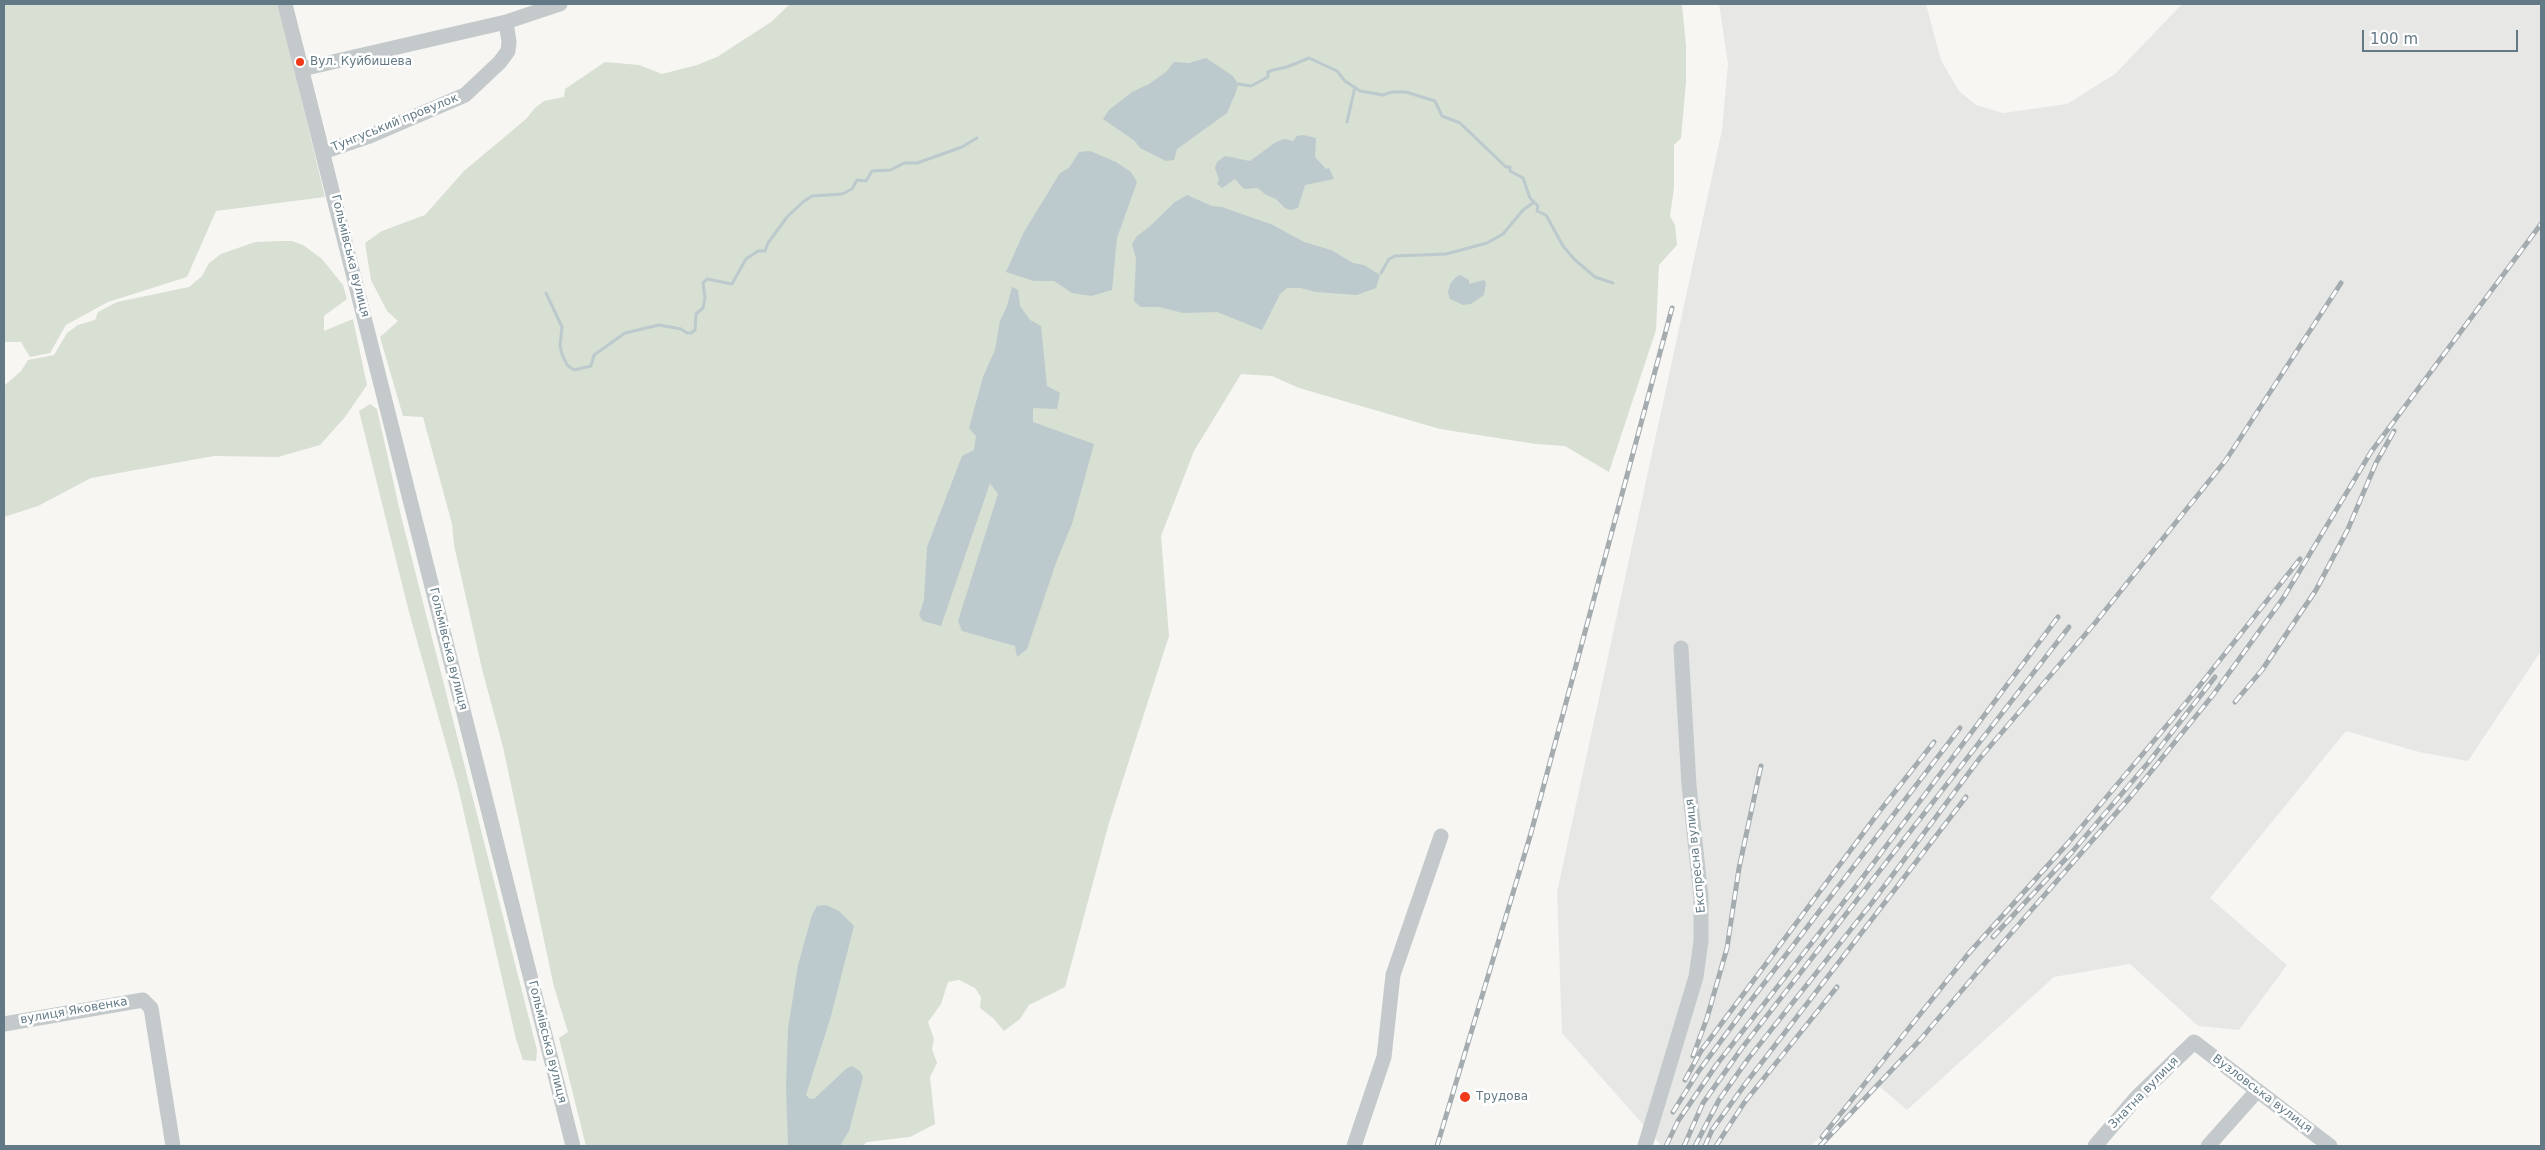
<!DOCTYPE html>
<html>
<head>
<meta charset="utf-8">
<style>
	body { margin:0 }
	#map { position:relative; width:2545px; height:1150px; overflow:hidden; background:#f7f6f3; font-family:"DejaVu Sans",sans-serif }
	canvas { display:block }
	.frame { position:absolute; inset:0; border:5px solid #637a86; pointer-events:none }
	.scale { position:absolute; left:2362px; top:30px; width:156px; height:22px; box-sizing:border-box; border:2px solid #637a86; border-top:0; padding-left:6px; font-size:15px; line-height:18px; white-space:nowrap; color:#637a86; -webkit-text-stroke:4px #fff; paint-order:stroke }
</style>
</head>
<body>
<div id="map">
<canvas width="2545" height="1150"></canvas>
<div class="frame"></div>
<div class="scale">100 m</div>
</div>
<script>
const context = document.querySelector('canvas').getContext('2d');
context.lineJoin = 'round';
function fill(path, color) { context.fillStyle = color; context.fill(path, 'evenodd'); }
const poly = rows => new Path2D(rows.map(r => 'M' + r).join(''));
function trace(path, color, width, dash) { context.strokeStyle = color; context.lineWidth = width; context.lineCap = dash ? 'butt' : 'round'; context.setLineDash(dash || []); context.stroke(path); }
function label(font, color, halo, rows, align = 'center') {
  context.font = font + ' "DejaVu Sans",sans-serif'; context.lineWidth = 5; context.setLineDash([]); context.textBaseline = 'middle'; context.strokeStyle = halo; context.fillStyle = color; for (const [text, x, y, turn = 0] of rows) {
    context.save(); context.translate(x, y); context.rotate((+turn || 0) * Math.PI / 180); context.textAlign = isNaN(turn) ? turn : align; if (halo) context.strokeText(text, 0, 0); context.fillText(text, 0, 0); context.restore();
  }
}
const built = poly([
	[1719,4,1926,4,1941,60,1959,91,1976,105,2003,113,2067,104,2115,74,2182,4,2541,4,2541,651,2468,761,2419,752,2346,731,2210,898,2287,965,2239,1030,2198,1026,2130,964,2054,977,1907,1110,1879,1086,1810,1146,1662,1146,1562,1033,1557,892,1722,130,1728,64]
]);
const green = poly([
	[4,4,278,4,325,197,216,211,187,277,108,302,66,325,50,353,30,357,21,342,4,342],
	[790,4,1682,4,1686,46,1686,82,1681,138,1674,145,1674,188,1670,216,1675,225,1677,245,1659,265,1656,330,1609,472,1565,446,1536,444,1440,429,1299,388,1272,376,1241,374,1194,451,1161,536,1169,636,1109,823,1065,987,1029,1005,1020,1019,1004,1031,993,1018,980,1008,981,997,975,988,959,980,948,982,941,1004,928,1022,934,1039,932,1049,937,1063,930,1077,935,1124,910,1137,867,1142,863,1146,586,1146,559,1038,568,1032,554,987,503,747,483,673,454,545,452,524,423,417,403,416,380,337,398,321,387,311,371,280,365,243,382,231,425,215,464,171,526,119,535,108,544,101,564,97,565,89,605,62,639,65,662,74,697,65,717,57,771,22],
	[279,241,292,241,303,245,322,259,343,285,347,299,324,316,324,331,353,319,367,385,345,417,320,445,278,457,214,456,91,478,38,506,4,517,4,386,21,371,28,360,54,355,67,333,78,325,95,320,98,312,117,302,189,287,202,276,209,263,221,254,255,242],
	[370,404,377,409,401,516,537,1050,536,1061,523,1060,516,1039,458,787,409,612,359,411]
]);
const water = poly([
	[1206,58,1233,76,1238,84,1236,92,1227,113,1177,149,1174,160,1166,161,1140,148,1135,141,1103,119,1109,110,1132,92,1149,84,1166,72,1174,62,1189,63],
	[1303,135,1316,138,1315,157,1326,169,1329,168,1334,179,1305,185,1298,208,1290,210,1285,208,1276,199,1266,195,1258,188,1244,189,1235,179,1222,188,1217,184,1219,180,1215,168,1217,162,1225,156,1250,161,1276,142,1284,139,1293,141,1297,136],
	[1090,151,1116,162,1131,172,1137,182,1117,238,1112,290,1091,296,1072,293,1054,281,1034,281,1006,272,1024,232,1060,173,1069,168,1079,152],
	[1187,195,1212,206,1222,207,1273,225,1304,242,1331,250,1353,263,1364,265,1380,275,1376,288,1357,295,1316,292,1301,288,1287,288,1280,294,1262,330,1217,312,1183,313,1159,307,1141,307,1134,301,1136,258,1132,244,1137,236,1149,227,1175,202],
	[1460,275,1469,280,1469,284,1484,280,1486,283,1484,295,1471,304,1463,305,1450,299,1448,293,1450,284,1456,277],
	[1012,287,1018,290,1020,306,1030,320,1041,326,1047,386,1060,393,1057,409,1033,408,1033,422,1094,444,1072,524,1057,560,1027,649,1017,657,1015,646,962,631,958,621,998,494,990,483,941,626,923,621,919,615,924,600,927,547,962,456,974,450,976,436,969,428,983,377,995,350,1000,321,1007,306],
	[826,905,839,911,854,926,831,1016,806,1095,810,1099,815,1098,847,1068,852,1066,860,1071,863,1077,849,1131,840,1146,788,1146,786,1086,788,1029,798,965,812,915,817,906]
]);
const stream = poly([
	[1238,84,1251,86,1268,77,1268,72,1273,70,1287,67,1309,58,1337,71,1345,81,1360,91,1383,95,1392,92,1406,92,1435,101,1442,116,1460,123,1506,167,1510,167,1510,171,1523,178,1530,198,1538,206,1537,211,1546,215,1563,246,1574,259,1595,277,1613,283],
	[1347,122,1355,87],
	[1381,273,1389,259,1395,256,1446,254,1487,243,1503,234,1523,210,1534,202],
	[546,293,562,327,560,346,562,354,567,365,574,370,591,366,594,355,625,333,659,325,681,329,687,333,691,333,695,330,696,314,703,308,705,298,703,283,707,279,732,284,746,259,758,251,765,251,768,243,787,217,803,202,812,196,842,194,852,189,857,180,866,181,872,171,891,170,904,163,917,163,962,147,977,138]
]);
const minor = poly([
	[285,4,573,1146],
	[302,69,506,22,560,4],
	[323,152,367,137,465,95,500,62,508,51,509,42,506,22],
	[4,1024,143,1000,151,1008,173,1146],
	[1354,1146,1384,1057,1393,975,1441,836],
	[1645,1146,1696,977,1701,941,1701,897,1689,785,1681,648],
	[2095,1146,2137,1097,2194,1042,2330,1146],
	[2208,1146,2257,1091]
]);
const rail = poly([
	[2235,702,2262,670,2316,590,2348,529,2376,463,2394,431],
	[1993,937,2072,852,2148,763,2215,677],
	[1693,1056,1707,1018,1727,948,1739,868,1761,766],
	[1685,1080,1701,1051,1879,812,1934,742],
	[1673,1112,1698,1072,1749,1003,1960,728],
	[1822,1137,1969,953,2068,843,2189,699,2300,559],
	[1437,1146,1531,833,1672,308],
	[1666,1146,1678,1121,1717,1064,1857,885,2058,617],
	[1684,1146,1703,1103,1742,1048,2069,627],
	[1695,1146,1719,1100,1748,1059,1871,904,1980,758,2095,623,2226,460,2341,283],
	[1705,1146,1712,1130,1746,1083,1966,797],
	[1716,1146,1744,1103,1837,987],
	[1820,1146,1920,1040,1986,962,2132,795,2213,695,2284,597,2371,452,2541,224]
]);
const markers = [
	[300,62,5,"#f13818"],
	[1465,1097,6,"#f13818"]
];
const poiNames = [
	["Вул. Куйбишева",310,62],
	["Трудова",1476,1097]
];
const streetNames = [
	["Тунгуський провулок",395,123,-22],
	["Гольмівська вулиця",350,256,76],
	["Гольмівська вулиця",448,649,76],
	["Експресна вулиця",1696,856,-96],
	["вулиця Яковенка",74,1011,-10],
	["Гольмівська вулиця",547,1042,76],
	["Знатна вулиця",2144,1093,-46],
	["Вузловська вулиця",2262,1094,37]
];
fill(built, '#e7e8e6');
fill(green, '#d8dfd3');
fill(water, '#bccacd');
trace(stream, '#bccacd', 3);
trace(minor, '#c4c9cb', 15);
trace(rail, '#a4acb0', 5);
trace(rail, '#fff', 3, [9]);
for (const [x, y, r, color] of markers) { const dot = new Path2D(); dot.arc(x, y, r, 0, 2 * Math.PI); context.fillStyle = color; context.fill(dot); trace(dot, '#fff', 2); }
label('12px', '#637a86', '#fff', poiNames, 'left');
label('12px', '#637a86', '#fff', streetNames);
</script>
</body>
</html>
